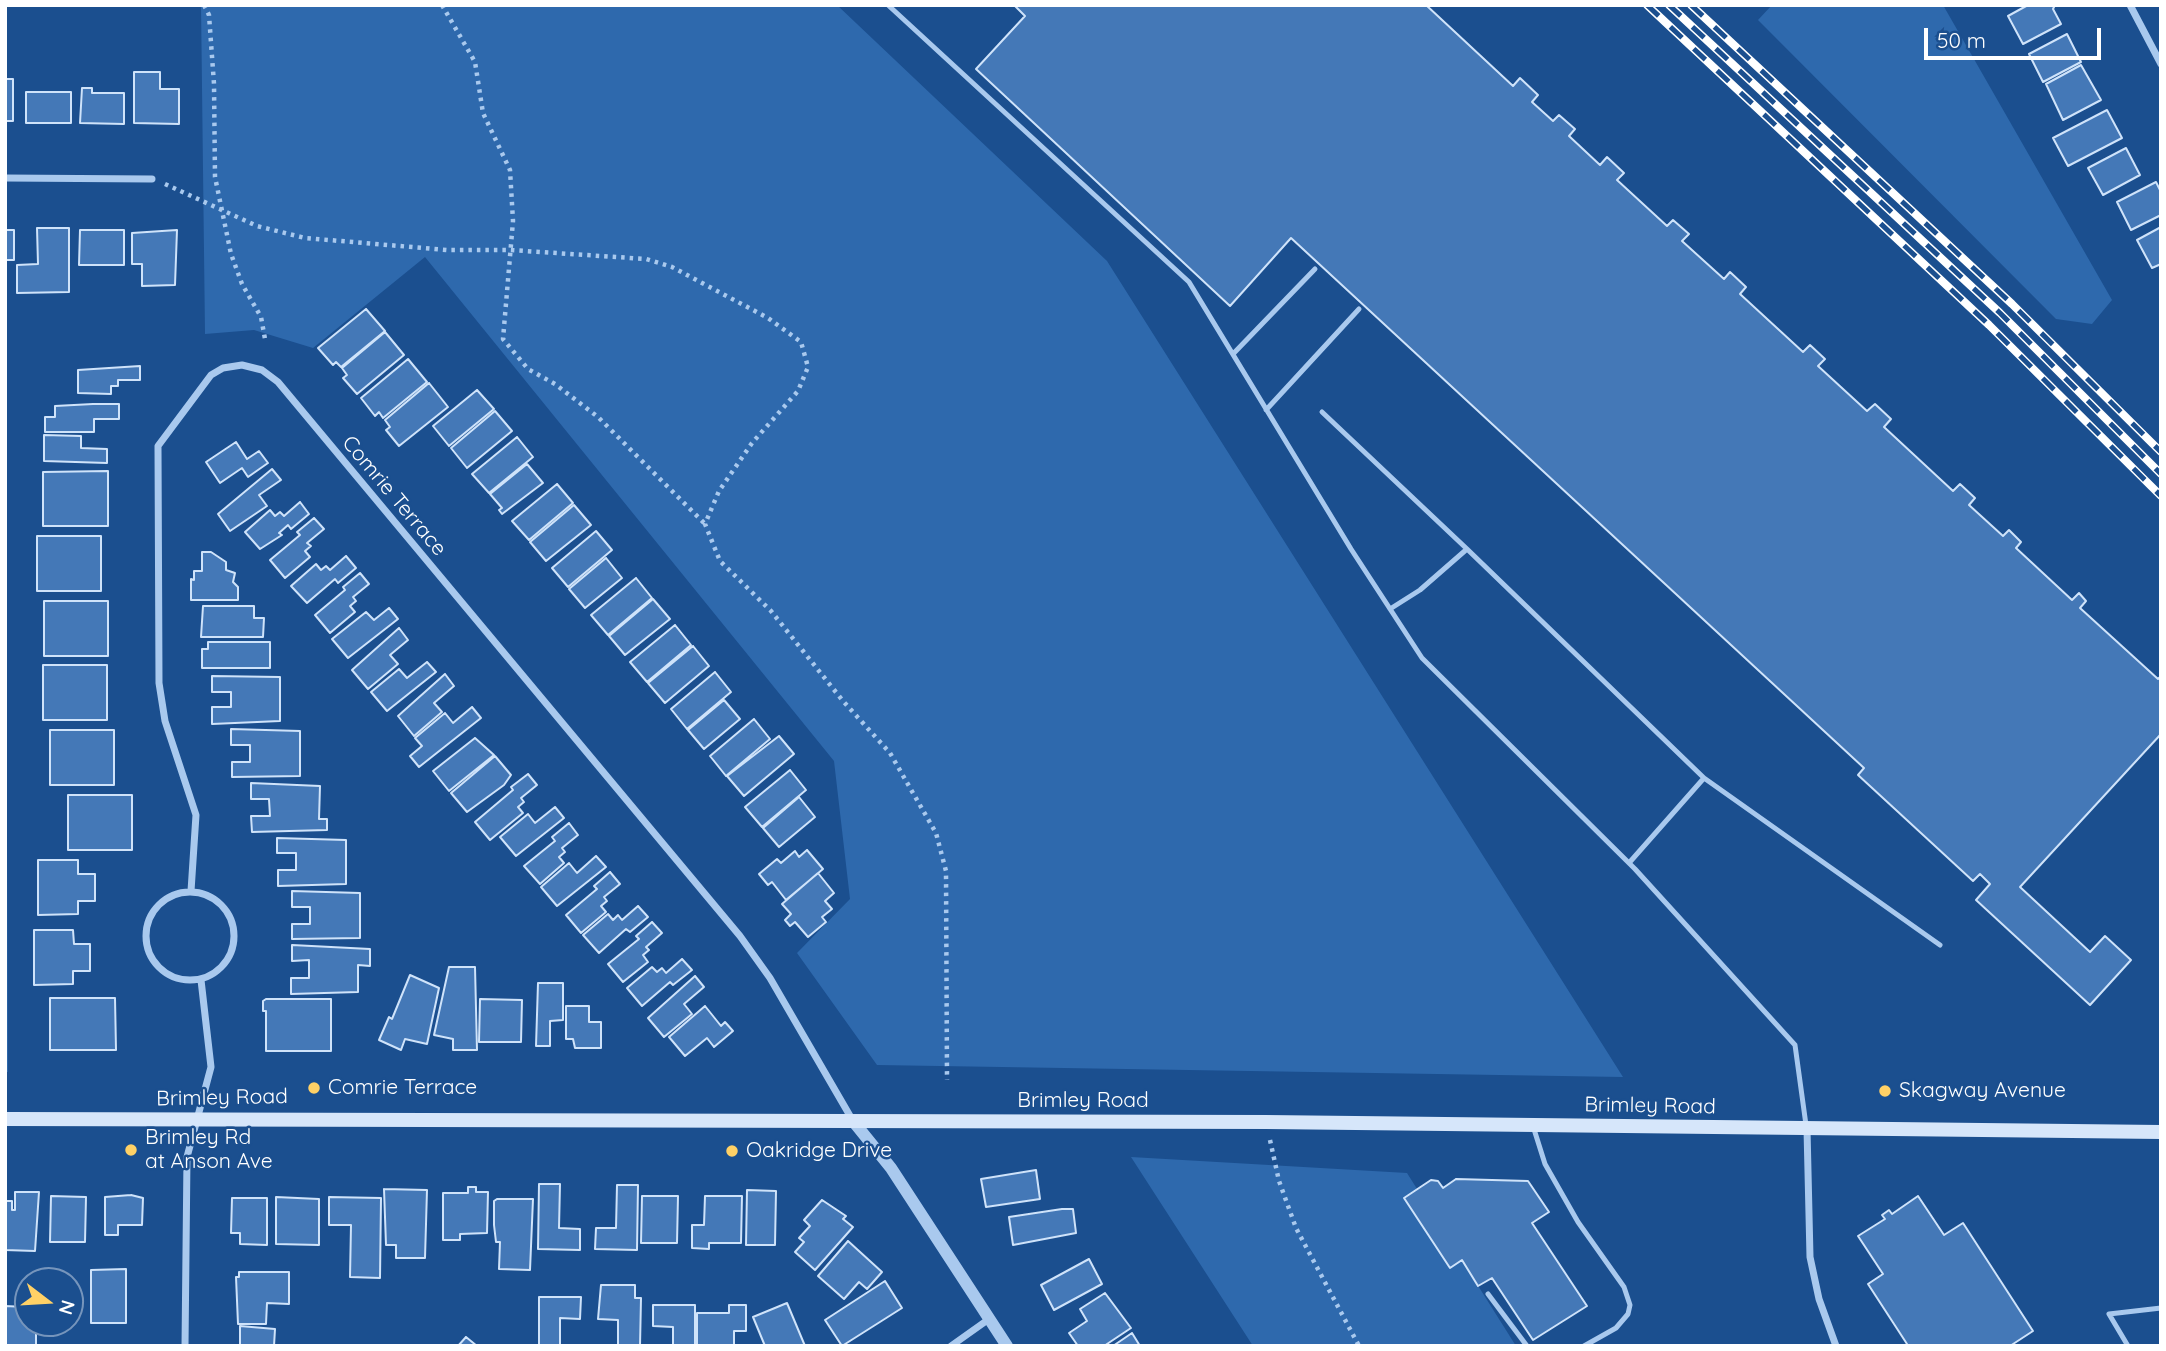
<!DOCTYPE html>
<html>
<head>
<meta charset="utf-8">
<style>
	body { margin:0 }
	#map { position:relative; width:2166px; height:1351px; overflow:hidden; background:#1b4f8f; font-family:Quicksand,sans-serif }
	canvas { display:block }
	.frame { position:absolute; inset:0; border:7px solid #fff; pointer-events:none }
	.north { position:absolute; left:14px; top:1267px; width:70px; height:70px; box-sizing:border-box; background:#1b4f8f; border:2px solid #7695bc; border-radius:50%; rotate:107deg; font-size:19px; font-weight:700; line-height:28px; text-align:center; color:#fff }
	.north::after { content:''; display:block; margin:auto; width:24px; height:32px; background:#ffd166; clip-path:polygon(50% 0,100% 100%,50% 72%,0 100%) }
	.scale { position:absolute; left:1924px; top:28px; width:177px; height:32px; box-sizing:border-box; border:4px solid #fff; border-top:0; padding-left:9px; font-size:21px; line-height:24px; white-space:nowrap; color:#fff; -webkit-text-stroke:5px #1b4f8f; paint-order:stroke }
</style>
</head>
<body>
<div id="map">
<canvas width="2166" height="1351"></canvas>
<div class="frame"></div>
<div class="north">N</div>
<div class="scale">50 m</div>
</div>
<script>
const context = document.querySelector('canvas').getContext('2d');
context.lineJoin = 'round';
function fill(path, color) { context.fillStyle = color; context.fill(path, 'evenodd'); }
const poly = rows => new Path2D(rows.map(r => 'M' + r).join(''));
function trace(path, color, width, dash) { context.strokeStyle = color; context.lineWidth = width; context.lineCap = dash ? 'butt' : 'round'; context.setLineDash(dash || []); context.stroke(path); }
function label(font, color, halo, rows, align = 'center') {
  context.font = font + ' Quicksand,sans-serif'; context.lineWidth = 5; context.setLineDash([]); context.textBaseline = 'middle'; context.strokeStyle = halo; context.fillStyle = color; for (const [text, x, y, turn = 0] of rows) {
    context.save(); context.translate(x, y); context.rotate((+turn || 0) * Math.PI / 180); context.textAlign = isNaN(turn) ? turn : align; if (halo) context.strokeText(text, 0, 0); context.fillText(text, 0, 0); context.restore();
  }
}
const green = poly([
	[201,5,837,5,1107,261,1623,1077,877,1065,797,953,850,899,834,761,425,257,313,348,254,330,205,334],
	[1772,5,1943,5,2112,300,2092,324,2056,319,1758,20],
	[5,361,8,1072,5,1072],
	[1131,1157,1407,1173,1516,1346,1253,1346]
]);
const building = poly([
	[1014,5,1426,5,1513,86,1520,78,1538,95,1532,102,1553,121,1559,115,1575,129,1569,136,1600,165,1607,157,1624,173,1617,180,1667,226,1673,220,1689,234,1682,241,1724,279,1730,272,1746,287,1740,294,1803,352,1810,345,1825,359,1818,366,1867,411,1875,404,1891,419,1884,427,1953,491,1960,484,1975,498,1969,505,2003,536,2009,530,2021,542,2016,548,2072,600,2079,593,2086,601,2080,608,2158,679,2161,676,2161,734,2020,887,2090,952,2105,936,2131,960,2090,1005,1976,900,1990,884,1980,874,1973,881,1858,775,1864,768,1291,238,1230,306,976,69,1025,16,1014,5],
	[2028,5,2055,5,2053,9,2061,24,2023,44,2008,16,2028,5],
	[2067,34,2081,62,2043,82,2029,54,2067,34],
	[2081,65,2101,100,2063,120,2046,84,2081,65],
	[134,72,160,72,160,89,179,89,179,124,134,123,134,72],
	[5,79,13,79,13,121,5,121,5,79],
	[82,88,92,88,92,93,124,93,124,124,80,123,82,88],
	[26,92,71,92,71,123,26,123,26,92],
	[2107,110,2122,138,2068,166,2053,138,2107,110],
	[2126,148,2140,175,2103,195,2088,168,2126,148],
	[2156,182,2161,192,2161,215,2131,230,2117,202,2156,182],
	[2161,227,2161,264,2152,268,2137,240,2161,227],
	[37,228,69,228,69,292,17,293,17,265,38,264,37,228],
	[5,230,14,230,14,260,5,260,5,230],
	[80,230,124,230,124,265,79,265,80,230],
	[177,230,175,285,142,286,142,264,132,264,132,233,177,230],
	[366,309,385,331,341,367,336,362,333,365,318,348,366,309],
	[385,332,404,355,357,394,343,378,347,375,342,368,385,332],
	[408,359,427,382,383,418,379,412,375,416,361,398,408,359],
	[140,366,140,380,118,380,118,386,111,386,111,394,78,393,78,370,140,366],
	[429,383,448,407,399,446,386,430,390,427,385,420,429,383],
	[477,390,494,409,449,446,433,426,477,390],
	[93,404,119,404,119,419,94,419,94,432,45,432,45,417,55,417,55,406,93,404],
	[495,411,512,431,467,468,451,448,495,411],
	[44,435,81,436,81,448,107,449,107,463,44,461,44,435],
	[517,437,533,457,489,493,472,474,517,437],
	[236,442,247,459,259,451,268,463,248,477,242,468,220,483,206,462,236,442],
	[527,464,543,483,502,514,499,510,502,508,490,494,527,464],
	[272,469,281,480,259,495,267,506,230,531,218,514,272,469],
	[108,471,108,526,43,526,43,472,108,471],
	[557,484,573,503,529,540,512,521,557,484],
	[300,502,309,514,291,529,288,525,279,533,282,535,260,549,245,532,270,510,275,516,280,512,284,516,300,502],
	[574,505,591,525,546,561,530,542,574,505],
	[314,518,324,529,307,543,311,546,305,551,310,557,285,578,270,560,300,535,297,532,314,518],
	[596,531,612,550,568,587,552,568,596,531],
	[37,536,101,536,101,591,37,591,37,536],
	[202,552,211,552,226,562,226,570,235,573,233,582,238,587,238,600,191,600,191,579,194,580,194,571,202,571,202,552],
	[346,556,356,568,338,583,335,579,307,603,291,586,316,564,321,570,326,566,330,570,346,556],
	[606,558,622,578,585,608,569,589,606,558],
	[360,573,369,584,353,597,356,601,350,606,355,612,330,633,315,615,345,590,343,587,360,573],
	[636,578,652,598,608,635,591,615,636,578],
	[653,599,670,619,625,655,609,636,653,599],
	[44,601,108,601,108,656,44,656,44,601],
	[203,606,254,606,254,618,264,618,263,637,201,637,203,606],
	[389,608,398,619,348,658,332,639,366,612,374,620,389,608],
	[675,625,691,645,647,682,630,662,675,625],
	[399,628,408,640,390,655,398,664,368,689,352,670,399,628],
	[208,642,270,642,270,668,202,668,202,649,208,649,208,642],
	[693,646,709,666,665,703,648,683,693,646],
	[427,662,436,672,387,711,371,692,399,669,407,678,427,662],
	[43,665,107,665,107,720,43,720,43,665],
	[715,672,731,692,687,729,671,709,715,672],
	[445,674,454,686,434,703,442,712,414,736,398,716,445,674],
	[212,676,280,677,280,721,212,724,212,707,231,707,231,692,212,692,212,676],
	[724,700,740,719,704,749,688,730,724,700],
	[472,707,481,718,419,767,410,756,422,746,415,738,445,713,453,723,472,707],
	[754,719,770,739,726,776,710,756,754,719],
	[231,729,300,731,300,776,232,777,232,762,250,762,250,745,231,745,231,729],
	[50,730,114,730,114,785,50,785,50,730],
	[779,736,794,754,744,796,727,776,779,736],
	[475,738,494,755,449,791,433,771,475,738],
	[495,756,511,775,504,785,467,812,451,793,495,756],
	[790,770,806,790,762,827,745,807,790,770],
	[528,774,537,785,521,798,524,802,518,807,523,813,490,840,475,822,513,790,511,787,528,774],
	[251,783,320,786,319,819,327,819,327,830,252,832,251,816,270,816,269,799,251,799,251,783],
	[68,795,132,795,132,850,68,850,68,795],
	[799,797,815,817,779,847,763,828,799,797],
	[555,807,564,818,516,856,500,837,528,814,535,823,555,807],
	[569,823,578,835,562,848,565,852,559,857,564,863,540,884,524,866,555,841,552,837,569,823],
	[277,838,346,840,346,884,278,886,278,870,296,870,296,853,277,853,277,838],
	[807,850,823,869,786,900,772,882,768,885,759,874,777,859,781,863,795,851,799,857,807,850],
	[596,856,606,867,557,906,541,887,569,863,577,873,596,856],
	[38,860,78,860,78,874,95,874,95,901,78,901,78,914,38,915,38,860],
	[610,872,620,884,604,897,607,901,601,906,606,912,581,933,566,915,597,889,594,886,610,872],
	[818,873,834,893,825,901,832,909,822,917,826,922,808,937,795,922,790,926,785,920,791,914,782,904,818,873],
	[292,891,360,893,360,938,292,939,292,924,310,924,310,907,292,907,292,891],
	[638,906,648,917,630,932,626,929,599,953,583,935,608,914,613,920,618,915,622,920,638,906],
	[652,922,662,933,646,947,649,950,643,955,648,962,623,982,608,964,639,939,636,936,652,922],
	[34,930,73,930,74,944,90,944,90,971,73,971,73,984,34,985,34,930],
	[292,945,370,949,370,966,358,965,358,992,291,994,291,978,309,978,309,960,292,961,292,945],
	[682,959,692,970,673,985,670,982,642,1006,627,988,652,967,657,972,662,968,666,973,682,959],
	[449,967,475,967,477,1050,453,1050,453,1039,434,1035,449,967],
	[410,975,439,988,427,1044,405,1039,401,1050,379,1040,389,1017,392,1019,410,975],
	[695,976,704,987,684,1004,692,1014,664,1037,648,1018,695,976],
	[538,983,563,983,563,1020,550,1021,550,1046,536,1046,538,983],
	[50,998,115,998,116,1050,50,1050,50,998],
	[266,999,331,999,331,1051,266,1051,266,1011,263,1011,263,1001,266,999],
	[480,999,522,1000,521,1042,479,1042,480,999],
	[566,1006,589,1006,589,1022,601,1022,601,1048,575,1048,573,1039,566,1039,566,1006],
	[705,1006,721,1026,725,1022,733,1031,714,1047,707,1038,685,1056,669,1037,705,1006],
	[1036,1170,1040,1199,986,1207,981,1179,1036,1170],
	[1456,1179,1528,1181,1549,1212,1532,1223,1587,1306,1533,1340,1492,1278,1478,1286,1462,1260,1450,1268,1404,1198,1431,1180,1438,1181,1443,1188,1456,1179],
	[539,1184,560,1184,559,1228,580,1229,580,1250,538,1249,539,1184],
	[617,1185,638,1185,637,1250,595,1249,596,1228,616,1228,617,1185],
	[468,1187,476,1187,476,1192,488,1192,487,1233,460,1234,460,1240,443,1240,443,1193,468,1193,468,1187],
	[384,1189,427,1190,425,1258,396,1258,396,1245,386,1245,384,1189],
	[747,1190,776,1191,775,1245,746,1245,747,1190],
	[15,1192,39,1192,35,1251,5,1250,5,1201,12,1201,12,1210,15,1210,15,1192],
	[131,1195,143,1198,142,1225,118,1225,118,1235,105,1235,105,1197,131,1195],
	[51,1196,86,1197,85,1242,50,1242,51,1196],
	[642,1196,678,1196,677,1243,641,1243,642,1196],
	[705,1196,742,1196,741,1243,709,1243,709,1249,692,1248,692,1225,704,1225,705,1196],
	[1918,1196,1944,1235,1963,1223,2033,1331,2010,1346,1904,1346,1907,1344,1868,1284,1883,1274,1858,1236,1885,1219,1882,1215,1889,1210,1892,1214,1918,1196],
	[276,1197,319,1199,319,1245,276,1244,276,1197],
	[329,1197,381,1198,380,1278,350,1277,351,1225,329,1225,329,1197],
	[232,1198,267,1198,267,1245,240,1244,240,1233,231,1233,232,1198],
	[497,1199,533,1199,530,1270,499,1269,500,1242,496,1242,494,1225,494,1201,497,1199],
	[822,1200,846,1216,843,1219,853,1227,815,1270,795,1252,804,1242,799,1238,810,1226,804,1220,822,1200],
	[1062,1209,1073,1209,1076,1233,1013,1245,1009,1217,1062,1209],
	[848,1241,882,1272,867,1289,859,1282,844,1299,818,1276,848,1241],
	[1089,1259,1102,1284,1054,1310,1041,1285,1089,1259],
	[126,1269,126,1323,91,1323,91,1270,126,1269],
	[239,1272,289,1272,289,1304,267,1303,266,1324,238,1324,236,1277,239,1277,239,1272],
	[885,1281,902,1308,842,1346,825,1320,885,1281],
	[601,1285,635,1285,635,1298,641,1298,640,1346,618,1346,618,1320,598,1319,601,1285],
	[1105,1293,1131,1328,1104,1346,1078,1346,1069,1333,1087,1321,1080,1309,1105,1293],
	[539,1297,581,1297,580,1319,560,1318,560,1346,539,1346,539,1297],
	[787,1303,805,1346,765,1346,753,1317,787,1303],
	[653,1305,695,1305,695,1346,673,1346,673,1327,653,1326,653,1305],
	[729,1305,746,1305,746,1331,734,1331,734,1346,697,1346,697,1313,729,1313,729,1305],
	[5,1306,26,1307,28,1323,36,1323,36,1346,5,1346,5,1306],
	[240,1326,275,1329,274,1346,237,1346,240,1345,240,1326],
	[1132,1333,1140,1346,1113,1346,1132,1333],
	[466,1337,477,1346,458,1346,466,1337]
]);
const path = poly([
	[204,5,209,15,214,84,215,177,231,254,242,284,261,317,265,339],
	[442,5,475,62,483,113,510,170,513,221,503,339,528,369,555,384,598,417,705,524],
	[165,184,257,226,305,238,447,250,510,250,646,259,672,267,768,318,801,342,808,367,798,391,752,443,719,491,705,524,720,561,771,611,843,701,890,753,936,833,946,871,947,1080],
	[1270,1140,1279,1181,1296,1228,1359,1346]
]);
const service = poly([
	[888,5,1189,282,1351,549,1422,658,1635,869,1795,1045,1806,1125],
	[1233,354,1315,269],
	[1266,410,1359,309],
	[1322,412,1467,549,1420,590,1390,609],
	[1467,549,1704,778,1940,945],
	[1629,863,1704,778],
	[1533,1126,1545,1164,1578,1222,1624,1287,1630,1305,1628,1314,1616,1328,1584,1346],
	[1488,1294,1527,1346],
	[2128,1346,2109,1314,2161,1308]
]);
const minor = poly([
	[2130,5,2161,64],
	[5,178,152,179],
	[191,891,196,815,165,721,159,683,158,446,211,375,223,368,242,365,262,370,278,382,740,936,770,978,853,1121],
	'146 936a44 44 0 1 1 88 0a44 44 0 1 1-88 0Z',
	[1807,1129,1810,1257,1819,1299,1836,1346],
	[185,1346,187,1157,211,1067,201,980],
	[951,1346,989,1319]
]);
const tertiary = poly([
	[853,1121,891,1168,1007,1346]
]);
const secondary = poly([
	[5,1119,1266,1122,2161,1132]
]);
const rail = poly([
	[1647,5,1989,325,2161,496],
	[1669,5,2000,313,2161,474],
	[1691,5,2012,304,2161,452]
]);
const markers = [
	[314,1088,7,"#ffd166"],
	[1885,1091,7,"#ffd166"],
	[131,1150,7,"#ffd166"],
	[732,1151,7,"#ffd166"]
];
const streetNames = [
	["Comrie Terrace",394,496,50],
	["Brimley Road",222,1098,-1],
	["Brimley Road",1083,1101],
	["Brimley Road",1650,1106,1]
];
const poiNames = [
	["Comrie Terrace",328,1088],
	["Skagway Avenue",1899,1091],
	["Brimley Rd",145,1138],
	["at Anson Ave",145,1162],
	["Oakridge Drive",746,1151]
];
fill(green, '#2e69ad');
fill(building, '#4478b7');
trace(building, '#cfe3fa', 2);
trace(path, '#a9c9ee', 4.5, [3.5, 5]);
trace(service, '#a9c9ee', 5);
trace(minor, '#a9c9ee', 7);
trace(tertiary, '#a9c9ee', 12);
trace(secondary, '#d6e6fa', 14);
trace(rail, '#fff', 8);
trace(rail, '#1b4f8f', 5, [16]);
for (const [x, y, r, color] of markers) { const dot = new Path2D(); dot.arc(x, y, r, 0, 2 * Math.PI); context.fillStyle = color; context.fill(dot); trace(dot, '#1b4f8f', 2.5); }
label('21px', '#fff', '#1b4f8f', streetNames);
label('21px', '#fff', '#1b4f8f', poiNames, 'left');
</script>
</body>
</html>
